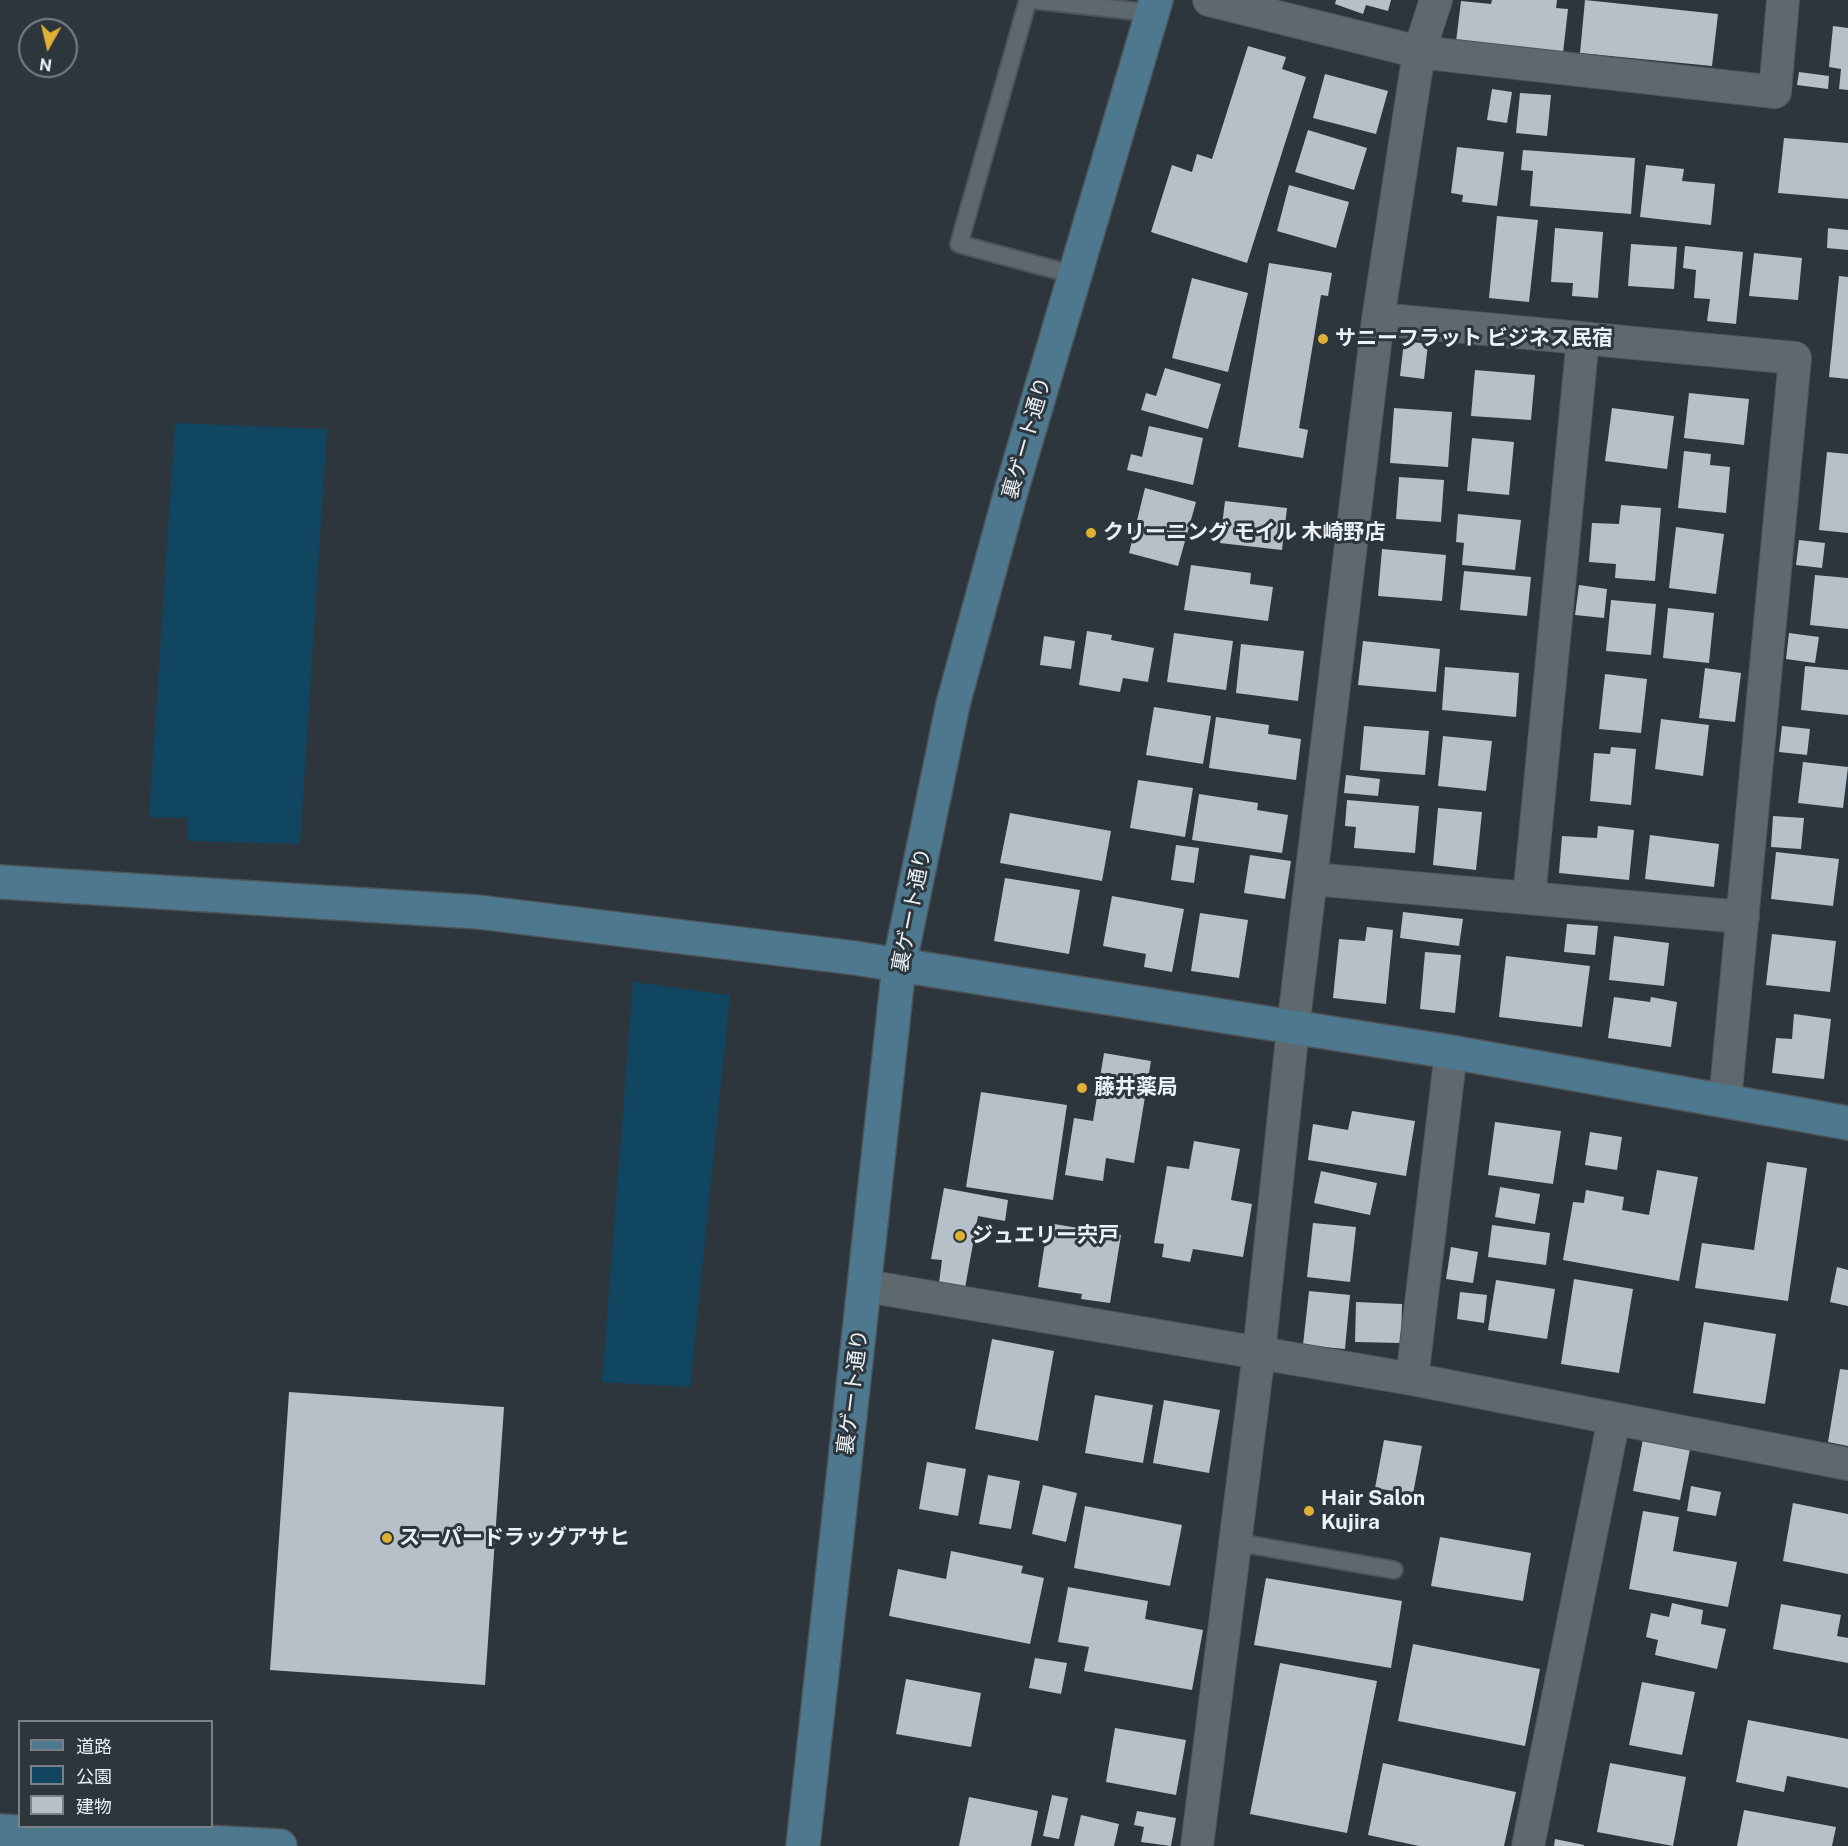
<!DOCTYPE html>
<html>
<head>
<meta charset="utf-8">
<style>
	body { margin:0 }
	#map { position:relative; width:1848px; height:1846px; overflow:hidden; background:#2d363c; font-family:"Public Sans","Noto Sans JP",sans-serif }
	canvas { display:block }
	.legend { position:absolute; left:18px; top:1720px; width:195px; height:108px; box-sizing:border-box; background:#2d363c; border:2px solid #798186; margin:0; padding:8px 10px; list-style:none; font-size:18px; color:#ecf1f5 }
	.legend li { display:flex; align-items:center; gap:12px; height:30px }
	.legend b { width:30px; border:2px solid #798186 }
	.north { position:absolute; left:18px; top:18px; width:60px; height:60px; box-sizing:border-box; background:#2d363c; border:2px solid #798186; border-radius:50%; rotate:188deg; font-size:16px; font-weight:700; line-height:24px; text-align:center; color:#ecf1f5 }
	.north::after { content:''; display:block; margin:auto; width:21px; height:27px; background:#e0b034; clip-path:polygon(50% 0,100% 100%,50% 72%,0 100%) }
</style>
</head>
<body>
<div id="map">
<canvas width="1848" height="1846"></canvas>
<ul class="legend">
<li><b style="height:8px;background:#4e788e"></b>道路</li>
<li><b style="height:16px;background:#114660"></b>公園</li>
<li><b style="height:16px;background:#b5c0c8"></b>建物</li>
</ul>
<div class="north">N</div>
</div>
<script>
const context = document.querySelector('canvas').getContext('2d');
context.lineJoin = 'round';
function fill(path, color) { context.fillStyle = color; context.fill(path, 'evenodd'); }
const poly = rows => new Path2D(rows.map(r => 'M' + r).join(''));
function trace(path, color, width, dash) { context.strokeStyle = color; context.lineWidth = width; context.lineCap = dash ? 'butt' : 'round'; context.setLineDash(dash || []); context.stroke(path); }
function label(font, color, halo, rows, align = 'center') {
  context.font = font + ' "Public Sans","Noto Sans JP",sans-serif'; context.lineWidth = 6; context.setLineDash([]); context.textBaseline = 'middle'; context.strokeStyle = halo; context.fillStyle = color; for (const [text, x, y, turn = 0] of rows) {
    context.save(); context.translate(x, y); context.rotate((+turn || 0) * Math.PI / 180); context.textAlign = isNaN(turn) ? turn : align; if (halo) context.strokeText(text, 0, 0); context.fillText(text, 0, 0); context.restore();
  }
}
const green = poly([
	[175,423,327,429,300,844,187,841,188,818,149,817],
	[633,982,730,995,690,1387,602,1382]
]);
const building = poly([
	[1336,0,1391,0,1388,11,1366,5,1363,14,1335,4],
	[1492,0,1557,0,1556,8,1568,9,1563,53,1456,42,1461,1,1491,4],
	[1585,0,1718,14,1712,66,1580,53],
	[1833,26,1848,28,1848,90,1839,89,1841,69,1829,67],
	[1248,46,1286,57,1282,69,1306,77,1247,263,1151,232,1172,165,1192,172,1197,154,1212,159],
	[1799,72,1829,76,1828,89,1797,85],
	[1325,74,1388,91,1376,134,1313,118],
	[1492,89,1512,92,1507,123,1487,120],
	[1520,93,1551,95,1547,136,1516,133],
	[1308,130,1367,148,1354,190,1295,172],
	[1784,138,1848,143,1848,199,1778,193],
	[1457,147,1504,152,1497,206,1462,202,1463,195,1451,193],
	[1523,150,1635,158,1631,214,1530,206,1533,171,1521,170],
	[1646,165,1684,169,1682,181,1715,184,1711,225,1640,217],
	[1289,185,1349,202,1336,248,1277,231],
	[1497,216,1538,220,1529,302,1489,298],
	[1555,228,1603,232,1598,298,1572,296,1573,283,1551,282],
	[1828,228,1848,230,1848,250,1827,248],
	[1631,244,1677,247,1674,289,1628,286],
	[1685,246,1743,252,1736,324,1707,321,1710,299,1694,298,1696,270,1683,268],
	[1754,253,1802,258,1798,300,1749,296],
	[1269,263,1332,273,1328,296,1321,295,1299,428,1308,430,1303,458,1238,447],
	[1839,276,1848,277,1848,379,1829,377],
	[1192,278,1248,293,1228,372,1172,358],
	[1404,341,1428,344,1424,379,1400,376],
	[1165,368,1221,384,1208,429,1141,410,1146,393,1156,396],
	[1475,370,1535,375,1531,420,1471,416],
	[1689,393,1749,399,1744,445,1684,438],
	[1394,408,1452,412,1448,467,1390,463],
	[1612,408,1674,416,1667,469,1605,461],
	[1149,426,1203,438,1193,485,1127,470,1131,454,1142,457],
	[1472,438,1514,442,1509,495,1467,491],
	[1684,451,1711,454,1710,465,1730,467,1726,513,1678,508],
	[1827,452,1848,454,1848,533,1819,530],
	[1399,477,1444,480,1441,522,1396,519],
	[1145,488,1196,502,1178,566,1129,553],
	[1225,501,1287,508,1282,550,1220,543],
	[1621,505,1661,508,1655,581,1615,578,1616,564,1589,562,1592,523,1619,524],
	[1458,514,1521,520,1515,570,1462,565,1464,543,1456,542],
	[1676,527,1724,534,1716,594,1669,588],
	[1799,540,1825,543,1822,568,1796,565],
	[1382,549,1446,555,1442,601,1378,596],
	[1191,565,1251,573,1250,584,1273,587,1268,621,1184,610],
	[1464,571,1531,577,1527,616,1460,610],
	[1815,575,1848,578,1848,629,1810,625],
	[1579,585,1607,589,1604,618,1575,615],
	[1611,600,1656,604,1651,655,1606,651],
	[1668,608,1714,613,1709,663,1663,658],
	[1087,631,1112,635,1111,640,1154,648,1148,682,1123,678,1120,692,1079,685],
	[1174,633,1233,641,1226,690,1167,682],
	[1789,633,1819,637,1815,663,1786,659],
	[1044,636,1075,641,1071,669,1040,665],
	[1363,641,1440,649,1436,692,1358,685],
	[1241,644,1304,651,1298,701,1236,693],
	[1805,666,1848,670,1848,715,1801,710],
	[1445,667,1519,673,1516,717,1442,710],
	[1705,668,1741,673,1735,722,1699,718],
	[1605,674,1647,679,1641,733,1599,729],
	[1154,707,1211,716,1203,764,1146,755],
	[1216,717,1269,725,1268,734,1301,739,1296,780,1209,768],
	[1661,719,1709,725,1703,776,1655,769],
	[1364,726,1429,731,1425,775,1360,770],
	[1782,726,1810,729,1807,755,1779,752],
	[1443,736,1492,741,1486,791,1438,786],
	[1611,747,1636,749,1631,805,1590,801,1594,753,1610,754],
	[1803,762,1848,767,1843,808,1798,803],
	[1346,775,1380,779,1378,796,1344,793],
	[1138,780,1193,788,1185,837,1130,828],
	[1199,794,1258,803,1257,810,1288,815,1282,853,1192,840],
	[1347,800,1419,806,1415,853,1354,848,1356,827,1345,826],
	[1438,808,1482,812,1476,870,1433,865],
	[1010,813,1111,831,1102,881,1000,863],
	[1773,816,1804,818,1801,849,1771,847],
	[1598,826,1634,830,1629,880,1559,873,1562,836,1597,838],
	[1650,835,1719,844,1714,887,1645,879],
	[1176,845,1199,848,1194,883,1171,880],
	[1776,852,1839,859,1833,906,1771,899],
	[1250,855,1291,861,1285,899,1244,893],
	[1005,878,1080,890,1069,954,994,941],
	[1112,896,1184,909,1172,972,1144,967,1146,954,1103,946],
	[1403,912,1463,919,1459,946,1400,938],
	[1200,913,1248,920,1239,978,1191,971],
	[1567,924,1598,926,1595,955,1564,952],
	[1367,927,1393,930,1386,1004,1333,998,1339,939,1365,941],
	[1772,934,1836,941,1830,992,1766,985],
	[1614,936,1669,943,1664,986,1609,980],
	[1425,952,1461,955,1455,1013,1420,1009],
	[1506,956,1590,966,1582,1027,1499,1017],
	[1614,997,1650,1002,1651,997,1677,1002,1671,1047,1608,1038],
	[1794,1014,1831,1019,1824,1079,1772,1073,1776,1038,1792,1039],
	[1104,1053,1151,1061,1134,1163,1106,1158,1103,1181,1065,1175,1074,1118,1093,1121],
	[981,1092,1067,1105,1053,1200,966,1187],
	[1352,1111,1415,1121,1406,1176,1308,1160,1313,1124,1348,1130],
	[1495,1122,1561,1131,1553,1184,1488,1175],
	[1590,1132,1622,1137,1617,1170,1585,1165],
	[1194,1141,1240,1149,1231,1200,1252,1204,1243,1257,1193,1249,1190,1262,1162,1257,1164,1244,1154,1243,1167,1166,1189,1169],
	[1767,1162,1807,1168,1788,1301,1695,1288,1702,1243,1754,1250],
	[1657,1170,1698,1177,1679,1281,1563,1260,1573,1202,1584,1203,1586,1190,1624,1197,1622,1210,1649,1215],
	[1321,1171,1377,1183,1370,1215,1314,1203],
	[1500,1187,1540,1194,1535,1224,1495,1217],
	[944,1188,1008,1200,1005,1221,978,1216,965,1288,939,1283,942,1260,931,1259],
	[1048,1223,1121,1235,1110,1303,1081,1299,1082,1294,1038,1287],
	[1313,1223,1356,1227,1350,1282,1307,1277],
	[1492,1225,1550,1233,1546,1265,1488,1257],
	[1451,1247,1478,1252,1473,1283,1446,1279],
	[1837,1267,1848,1270,1848,1306,1830,1302],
	[1574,1279,1633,1289,1619,1373,1561,1364],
	[1496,1280,1555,1289,1547,1339,1488,1330],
	[1309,1291,1350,1295,1345,1349,1303,1345],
	[1460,1292,1487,1295,1484,1323,1457,1319],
	[1356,1302,1402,1304,1401,1343,1355,1342],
	[1704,1322,1776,1334,1765,1404,1693,1393],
	[992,1339,1054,1351,1038,1441,975,1429],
	[1840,1369,1848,1370,1848,1446,1828,1442],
	[289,1392,504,1407,485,1685,270,1670],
	[1095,1395,1153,1405,1143,1463,1085,1453],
	[1164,1400,1220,1410,1209,1473,1153,1463],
	[1643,1439,1690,1449,1680,1500,1633,1491],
	[1384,1440,1422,1446,1413,1494,1375,1488],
	[927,1462,966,1469,958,1516,919,1509],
	[988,1475,1020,1481,1011,1529,979,1524],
	[1043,1485,1077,1493,1066,1542,1032,1534],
	[1691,1486,1721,1492,1716,1516,1687,1511],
	[1793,1503,1848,1514,1848,1574,1783,1561],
	[1085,1506,1182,1525,1170,1586,1074,1568],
	[1643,1511,1679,1517,1673,1551,1737,1562,1728,1607,1629,1589],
	[1440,1537,1531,1553,1523,1601,1431,1586],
	[951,1551,1023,1566,1021,1573,1044,1578,1030,1644,889,1616,898,1569,946,1579],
	[1266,1578,1402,1601,1391,1668,1254,1645],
	[1068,1587,1148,1601,1145,1619,1203,1630,1192,1690,1084,1671,1089,1647,1058,1642],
	[1672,1603,1703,1610,1701,1624,1726,1629,1717,1669,1655,1655,1658,1640,1646,1637,1651,1613,1669,1617],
	[1781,1604,1841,1615,1837,1636,1848,1638,1848,1663,1773,1649],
	[1413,1644,1540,1669,1525,1746,1398,1721],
	[1035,1658,1067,1663,1061,1694,1029,1688],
	[1280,1663,1377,1681,1347,1833,1250,1814],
	[906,1679,981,1693,971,1747,896,1734],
	[1642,1682,1695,1692,1682,1755,1629,1745],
	[1748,1720,1848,1739,1848,1788,1787,1776,1784,1792,1736,1782],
	[1115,1728,1186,1740,1176,1795,1106,1782],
	[1383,1763,1516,1792,1504,1846,1419,1846,1368,1835],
	[1610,1763,1686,1777,1673,1846,1597,1832],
	[1052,1795,1068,1798,1059,1839,1043,1836],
	[969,1797,1038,1811,1031,1846,959,1846],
	[1744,1810,1836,1827,1832,1846,1737,1846],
	[1137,1811,1176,1818,1171,1846,1141,1842,1144,1827,1134,1825],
	[1081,1815,1119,1824,1114,1846,1074,1846],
	[1555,1839,1584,1845,1584,1846,1554,1846]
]);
const lane = poly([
	[1028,0,959,244,1075,275],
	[1033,0,1152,13],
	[1235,1542,1394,1570]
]);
const street = poly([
	[1209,0,1419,52,1775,92,1783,0],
	[1378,319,1795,358,1725,1101],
	[1312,879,1743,917],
	[1529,898,1583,338],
	[866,1286,1412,1379,1848,1464],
	[1412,1379,1451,1052],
	[1197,1846,1259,1353,1293,1028,1378,319,1419,52,1436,0],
	[1528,1846,1614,1419]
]);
const secondary = poly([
	[0,882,478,912,855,958,1451,1052,1848,1123],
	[0,1831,280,1846],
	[803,1846,899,966,953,704,1010,495,1156,0]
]);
const markers = [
	[1323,339,6,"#e0b034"],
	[1091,533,6,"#e0b034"],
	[1082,1088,6,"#e0b034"],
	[960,1236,6,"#e0b034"],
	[1309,1511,6,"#e0b034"],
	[387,1538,6,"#e0b034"]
];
const poiNames = [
	["サニーフラット ビジネス民宿",1335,339],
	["クリーニング モイル 木崎野店",1103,533],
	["藤井薬局",1094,1088],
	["ジュエリー宍戸",972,1236],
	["Hair Salon",1321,1499],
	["Kujira",1321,1523],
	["スーパードラッグアサヒ",399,1538]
];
const streetNames = [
	["裏ゲート通り",1027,438,-74],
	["裏ゲート通り",912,910,-79],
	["裏ゲート通り",853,1392,-83]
];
fill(green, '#114660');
fill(building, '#b5c0c8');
trace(lane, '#4d555a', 20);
trace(street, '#4d555a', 34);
trace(secondary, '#4d555a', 36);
trace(lane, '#5e686f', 16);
trace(street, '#5e686f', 32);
trace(secondary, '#4e788e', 33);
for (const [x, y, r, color] of markers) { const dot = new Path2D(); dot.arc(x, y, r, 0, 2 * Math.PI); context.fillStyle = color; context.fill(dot); trace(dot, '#2d363c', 2); }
label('bold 21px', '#ecf1f5', '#2d363c', poiNames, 'left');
label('21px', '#ecf1f5', '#2d363c', streetNames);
</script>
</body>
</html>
